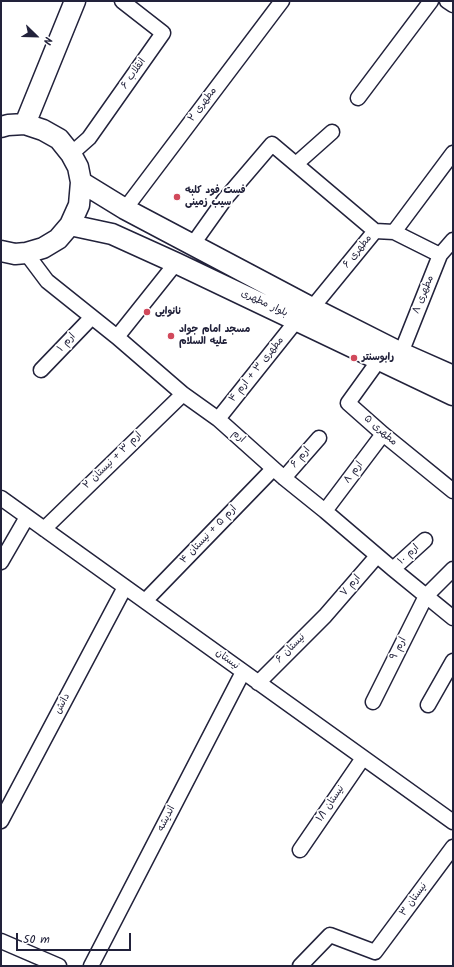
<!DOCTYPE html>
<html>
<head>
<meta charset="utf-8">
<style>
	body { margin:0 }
	#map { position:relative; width:454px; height:967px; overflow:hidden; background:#fff; font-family:Kalam,sans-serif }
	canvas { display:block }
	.frame { position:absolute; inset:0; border:2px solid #22223b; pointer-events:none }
	.north { position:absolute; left:16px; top:16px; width:40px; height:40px; -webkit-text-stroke:3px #fff; paint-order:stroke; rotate:113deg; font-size:11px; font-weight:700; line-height:16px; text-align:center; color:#22223b }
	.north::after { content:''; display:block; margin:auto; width:14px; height:18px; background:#22223b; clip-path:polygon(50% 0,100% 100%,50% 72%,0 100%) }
	.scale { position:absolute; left:16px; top:933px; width:115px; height:18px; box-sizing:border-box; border:2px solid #22223b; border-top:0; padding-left:5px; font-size:12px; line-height:14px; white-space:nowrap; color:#22223b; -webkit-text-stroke:3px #fff; paint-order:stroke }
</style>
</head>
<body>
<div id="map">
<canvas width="454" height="967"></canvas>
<div class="frame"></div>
<div class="north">N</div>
<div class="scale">50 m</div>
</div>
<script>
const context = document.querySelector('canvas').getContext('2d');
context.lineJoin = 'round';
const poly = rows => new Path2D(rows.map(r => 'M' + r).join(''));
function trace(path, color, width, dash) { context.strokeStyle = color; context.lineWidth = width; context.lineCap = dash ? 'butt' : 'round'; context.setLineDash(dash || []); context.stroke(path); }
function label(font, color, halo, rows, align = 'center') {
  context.font = font + ' Kalam,"Playpen Sans Arabic",sans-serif'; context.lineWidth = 3.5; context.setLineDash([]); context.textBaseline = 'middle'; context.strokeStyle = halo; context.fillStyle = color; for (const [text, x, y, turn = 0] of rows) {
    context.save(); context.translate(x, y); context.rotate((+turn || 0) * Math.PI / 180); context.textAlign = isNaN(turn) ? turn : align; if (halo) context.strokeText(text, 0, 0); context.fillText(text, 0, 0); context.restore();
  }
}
const minor = poly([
	[447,1,453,5],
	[358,98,431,1],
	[71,154,89,138,163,33,122,1],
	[296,164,332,132],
	[125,209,282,1],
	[394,232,440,255],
	[193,244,225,199,272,144,375,231],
	[26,253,47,281,117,337,183,394,218,419,284,478,325,511,393,569,453,618],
	[312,308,375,231,394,232,453,153],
	[117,337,176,263],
	[401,353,440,255,453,240],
	[379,360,348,403,383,434,453,491],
	[41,370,92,317],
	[218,419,297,320],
	[284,478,319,438],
	[1,498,453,822],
	[325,511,383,434],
	[44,529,183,394],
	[1,562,27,517],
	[393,569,425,540],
	[145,601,273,469],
	[258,683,325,616,377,556],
	[373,702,426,596,453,569],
	[428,705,453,661],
	[1,821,125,587],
	[300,850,363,758],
	[1,941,59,966],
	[91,966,243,672],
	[300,966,330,935,375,952,453,847]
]);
const secondary = poly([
	[25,124,75,1],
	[1,127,8,125,25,124,43,130,59,139,71,154,78,167,81,182,79,205,70,225,58,239,43,248,26,253,15,254,1,251],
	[81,182,125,209,312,308,401,353,453,376],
	[70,225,112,234,176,263,453,395]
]);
const markers = [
	[177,197,4,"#d1495b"],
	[147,312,4,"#d1495b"],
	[171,336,4,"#d1495b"],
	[354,358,4,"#d1495b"]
];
const streetNames = [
	["انقلاب ۶",134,74,-55],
	["مطهری ۲",203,105,-53],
	["مطهری ۶",358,252,-51],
	["مطهری ۸",424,295,-68],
	["بلوار مطهری",264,304,25],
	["ارم ۱",67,343,-47],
	["مطهری ۳ + ارم ۴",257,370,-51],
	["مطهری ۵",380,431,41],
	["ارم",238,437,42],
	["ارم ۶",301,458,-49],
	["ارم ۳ + نیستان ۲",113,461,-44],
	["ارم ۸",354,473,-53],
	["ارم ۵ + نیستان ۴",209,535,-46],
	["ارم ۱۰",409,555,-42],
	["ارم ۷",351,586,-49],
	["نیستان ۶",291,649,-45],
	["ارم ۹",399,649,-63],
	["نیستان",227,660,36],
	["دانش",63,704,-62],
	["نیستان ۱/۱",331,804,-56],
	["اندیشه",167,819,-63],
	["نیستان ۳",414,900,-54]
];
const poiNames = [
	["فست فود کلبه",185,191],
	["سیب زمینی",185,203],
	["نانوایی",155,312],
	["مسجد امام جواد",179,330],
	["علیه السلام",179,342],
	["رابوسنتر",362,358]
];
trace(minor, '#22223b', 17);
trace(secondary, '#22223b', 23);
trace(minor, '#fff', 14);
trace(secondary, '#fff', 20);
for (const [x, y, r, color] of markers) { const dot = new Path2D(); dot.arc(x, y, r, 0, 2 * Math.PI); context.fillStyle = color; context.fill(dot); trace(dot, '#fff', 1.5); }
label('10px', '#22223b', '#fff', streetNames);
label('bold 10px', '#22223b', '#fff', poiNames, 'left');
</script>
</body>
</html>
